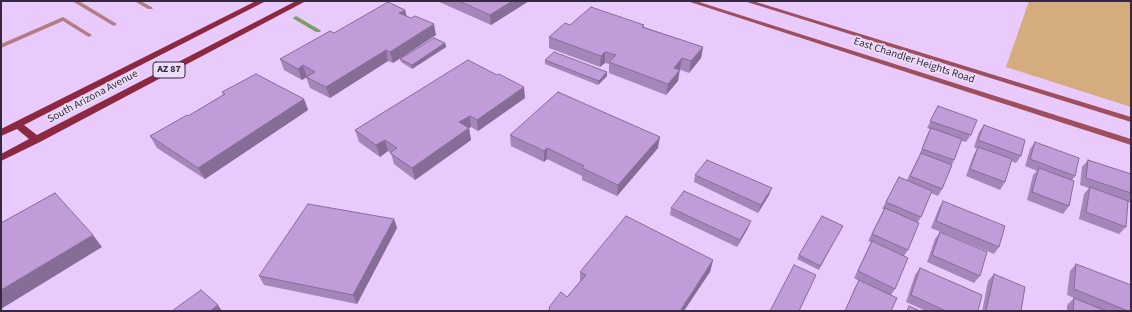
<!DOCTYPE html>
<html>
<head>
<meta charset="utf-8">
<style>
	body { margin:0 }
	#map { position:relative; width:1132px; height:312px; overflow:hidden; background:#e8cafd; font-family:"Source Sans 3",sans-serif }
	canvas { display:block }
	.frame { position:absolute; inset:0; border:2px solid #372841; pointer-events:none }
</style>
</head>
<body>
<div id="map">
<canvas width="1132" height="312"></canvas>
<div class="frame"></div>
</div>
<script>
const context = document.querySelector('canvas').getContext('2d');
context.lineJoin = 'round';
function fill(path, color) { context.fillStyle = color; context.fill(path, 'evenodd'); }
const poly = rows => new Path2D(rows.map(r => 'M' + r).join(''));
function trace(path, color, width, dash) { context.strokeStyle = color; context.lineWidth = width; context.lineCap = dash ? 'butt' : 'round'; context.setLineDash(dash || []); context.stroke(path); }
function label(font, color, halo, rows, align = 'center') {
  context.font = font + ' "Source Sans 3",sans-serif'; context.lineWidth = 3.5; context.setLineDash([]); context.textBaseline = 'middle'; context.strokeStyle = halo; context.fillStyle = color; for (const [text, x, y, turn = 0] of rows) {
    context.save(); context.translate(x, y); context.rotate((+turn || 0) * Math.PI / 180); context.textAlign = isNaN(turn) ? turn : align; if (halo) context.strokeText(text, 0, 0); context.fillText(text, 0, 0); context.restore();
  }
}
const green = poly([
	[1029,1,1131,1,1131,107,1006,67]
]);
const stream = poly([
	[296,16,320,30,321,31,320,32,316,32,294,19,293,18,296,16]
]);
const service = poly([
	[72,1,79,1,117,24,114,26,112,25,72,1],
	[134,1,141,1,153,8,152,9,148,9,134,1],
	[63,17,92,35,89,37,87,36,63,21,1,48,1,44,63,17]
]);
const secondary = poly([
	[687,1,696,1,1131,139,1131,145,687,1],
	[744,1,753,1,1131,117,1131,122,744,1]
]);
const primary = poly([
	[256,1,266,1,24,125,37,135,296,1,306,1,40,142,1,161,1,154,29,139,17,129,1,136,1,129,256,1]
]);
const wall = poly([
	[437,1,529,1,491,25],
	[405,10,407,16,436,35,393,63,388,61,330,98,310,88,306,77,302,80,284,70,280,59,334,33],
	[570,25,644,25,644,27,703,47,701,58,689,73,681,70,679,71,678,81,666,95,609,73,609,64,605,63,600,67,549,48,549,37],
	[445,43,446,47,412,69,401,62,400,59],
	[545,60,607,72,607,76,598,85,545,64],
	[222,92,304,99,308,110,205,179,157,148,150,136,188,116,223,95],
	[525,98,478,131,471,127,469,128,471,140,415,180,394,164,391,153,388,151,380,157,359,142,355,130],
	[938,106,971,135,966,142,961,141,954,160,952,165,942,189,938,196,931,193,921,217,918,222,908,250,904,256,895,289,891,295,891,311,845,311,855,287,859,281,854,278,871,242,868,241,884,209,882,209,899,177,907,180,919,156,927,135,930,129,927,128],
	[984,125,1021,156,1016,163,1011,161,1005,182,1000,190,966,176,974,154,977,149,974,147,979,132],
	[510,135,658,148,617,196,582,180,582,176,547,159,544,162,511,146],
	[1035,142,1075,176,1072,180,1069,206,1063,214,1027,200,1033,175,1037,171,1025,166,1030,149],
	[1088,160,1131,174,1131,203,1128,202,1126,227,1119,234,1079,219,1084,194,1089,188,1080,185,1082,167],
	[695,175,769,195,758,213,694,182],
	[943,201,999,247,994,254,931,228,939,208],
	[671,208,748,228,737,247,670,215],
	[394,219,397,228,357,304,264,285,259,276],
	[841,229,819,270,797,259,799,255],
	[940,232,980,276,974,283,927,262,935,239],
	[713,260,710,272,549,310,549,307,567,297,580,281,580,272],
	[1076,264,1131,311,1067,311,1067,305,1074,298,1067,295,1070,271],
	[920,268,978,311,926,311,906,302,915,275],
	[994,274,1021,311,982,311,988,281]
]);
const shadedWall = poly([
	[512,1,529,1,491,25,490,15],
	[405,10,407,20,399,13],
	[434,24,436,35,393,63,390,52],
	[445,43,446,47,412,69,412,65],
	[703,47,701,58,689,73,691,61],
	[386,50,388,61,330,98,326,87],
	[605,52,605,63,600,67,601,56],
	[682,58,678,81,666,95,668,84,674,68],
	[303,65,307,77,302,80,298,69],
	[607,72,607,76,598,85,599,81],
	[524,87,525,98,478,131,477,120],
	[304,99,308,110,205,179,198,168],
	[470,116,471,127,461,134,459,122],
	[469,128,471,140,415,180,412,168],
	[660,137,658,148,617,196,618,185],
	[385,140,388,151,380,157,376,145],
	[547,148,547,159,544,162,544,151],
	[772,188,769,195,758,213,761,205],
	[394,219,397,228,357,304,353,295],
	[751,221,748,228,737,247,740,240],
	[93,235,102,247,1,309,1,290],
	[713,260,710,272,684,311,680,311],
	[218,305,222,311,210,311]
]);
const building = poly([
	[459,1,512,1,490,15,459,1],
	[388,2,405,10,399,13,411,18,415,16,434,24,390,52,386,50,326,87,306,77,315,72,303,65,298,69,280,59,330,31,334,33,388,2],
	[591,7,644,25,642,27,703,47,691,61,682,58,674,68,680,70,668,84,609,62,616,55,605,52,601,56,549,37,565,23,570,25,591,7],
	[434,38,445,43,412,65,400,59,434,38],
	[554,52,607,72,599,81,545,60,554,52],
	[468,60,497,75,499,74,524,87,477,120,470,116,459,122,469,128,412,168,390,153,397,148,385,140,376,145,355,130,468,60],
	[256,74,304,99,198,168,150,136,187,115,188,116,225,94,222,92,256,74],
	[558,92,660,137,618,185,582,168,584,166,547,148,544,151,510,135,558,92],
	[938,106,977,120,971,135,930,121,938,106],
	[984,125,1025,140,1021,156,978,140,984,125],
	[931,128,962,139,954,160,922,149,931,128],
	[1035,142,1079,158,1075,176,1030,159,1035,142],
	[978,147,1012,159,1005,182,970,169,978,147],
	[921,153,952,165,942,189,910,176,921,153],
	[707,160,772,188,761,205,695,175,707,160],
	[1088,160,1131,174,1131,193,1086,178,1088,160],
	[1039,168,1074,181,1069,206,1032,192,1039,168],
	[899,177,932,191,921,217,886,202,899,177],
	[1090,187,1128,201,1126,227,1086,212,1090,187],
	[684,191,751,221,740,240,671,208,684,191],
	[55,193,93,235,1,290,1,223,55,193],
	[943,201,1005,226,999,247,936,221,943,201],
	[308,204,394,219,353,295,259,276,308,204],
	[885,208,919,223,908,250,872,234,885,208],
	[626,216,713,260,680,311,548,311,550,308,549,307,561,292,567,297,586,275,580,272,626,216],
	[822,216,843,226,820,266,799,255,822,216],
	[940,232,987,252,980,276,932,255,940,232],
	[872,241,908,258,895,289,858,271,872,241],
	[1076,264,1131,285,1131,311,1128,311,1074,289,1076,264],
	[794,265,816,275,799,311,770,311,794,265],
	[920,268,982,295,978,311,946,311,911,295,920,268],
	[994,274,1025,287,1021,311,986,311,994,274],
	[859,280,897,298,891,311,845,311,859,280],
	[201,290,218,305,210,311,172,311,201,290],
	[1074,298,1106,311,1073,311,1074,298],
	[909,306,920,311,907,311,909,306]
]);
const shields = [
	[169,70,32]
];
const shieldNames = [
	["AZ 87",169,70]
];
const streetNames = [
	["East Chandler Heights Road",914,61,18],
	["South Arizona Avenue",93,97,-28]
];
fill(green, '#d5ac7d');
fill(stream, '#7c9e5d');
fill(service, '#b57c84');
fill(secondary, '#9f4e5c');
fill(primary, '#8c2940');
fill(wall, '#a586bb');
fill(shadedWall, '#866d98');
fill(building, '#c09cd9');
trace(building, '#866d98', 1);
for (const [x, y, w] of shields) { const box = new Path2D(); box.roundRect(x - w / 2, y - 8, w, 16, 3); context.fillStyle = '#eddef8'; context.fill(box); trace(box, '#372841', 1); }
label('bold 10px', '#372841', null, shieldNames);
label('11px', '#372841', '#eddef8', streetNames);
</script>
</body>
</html>
